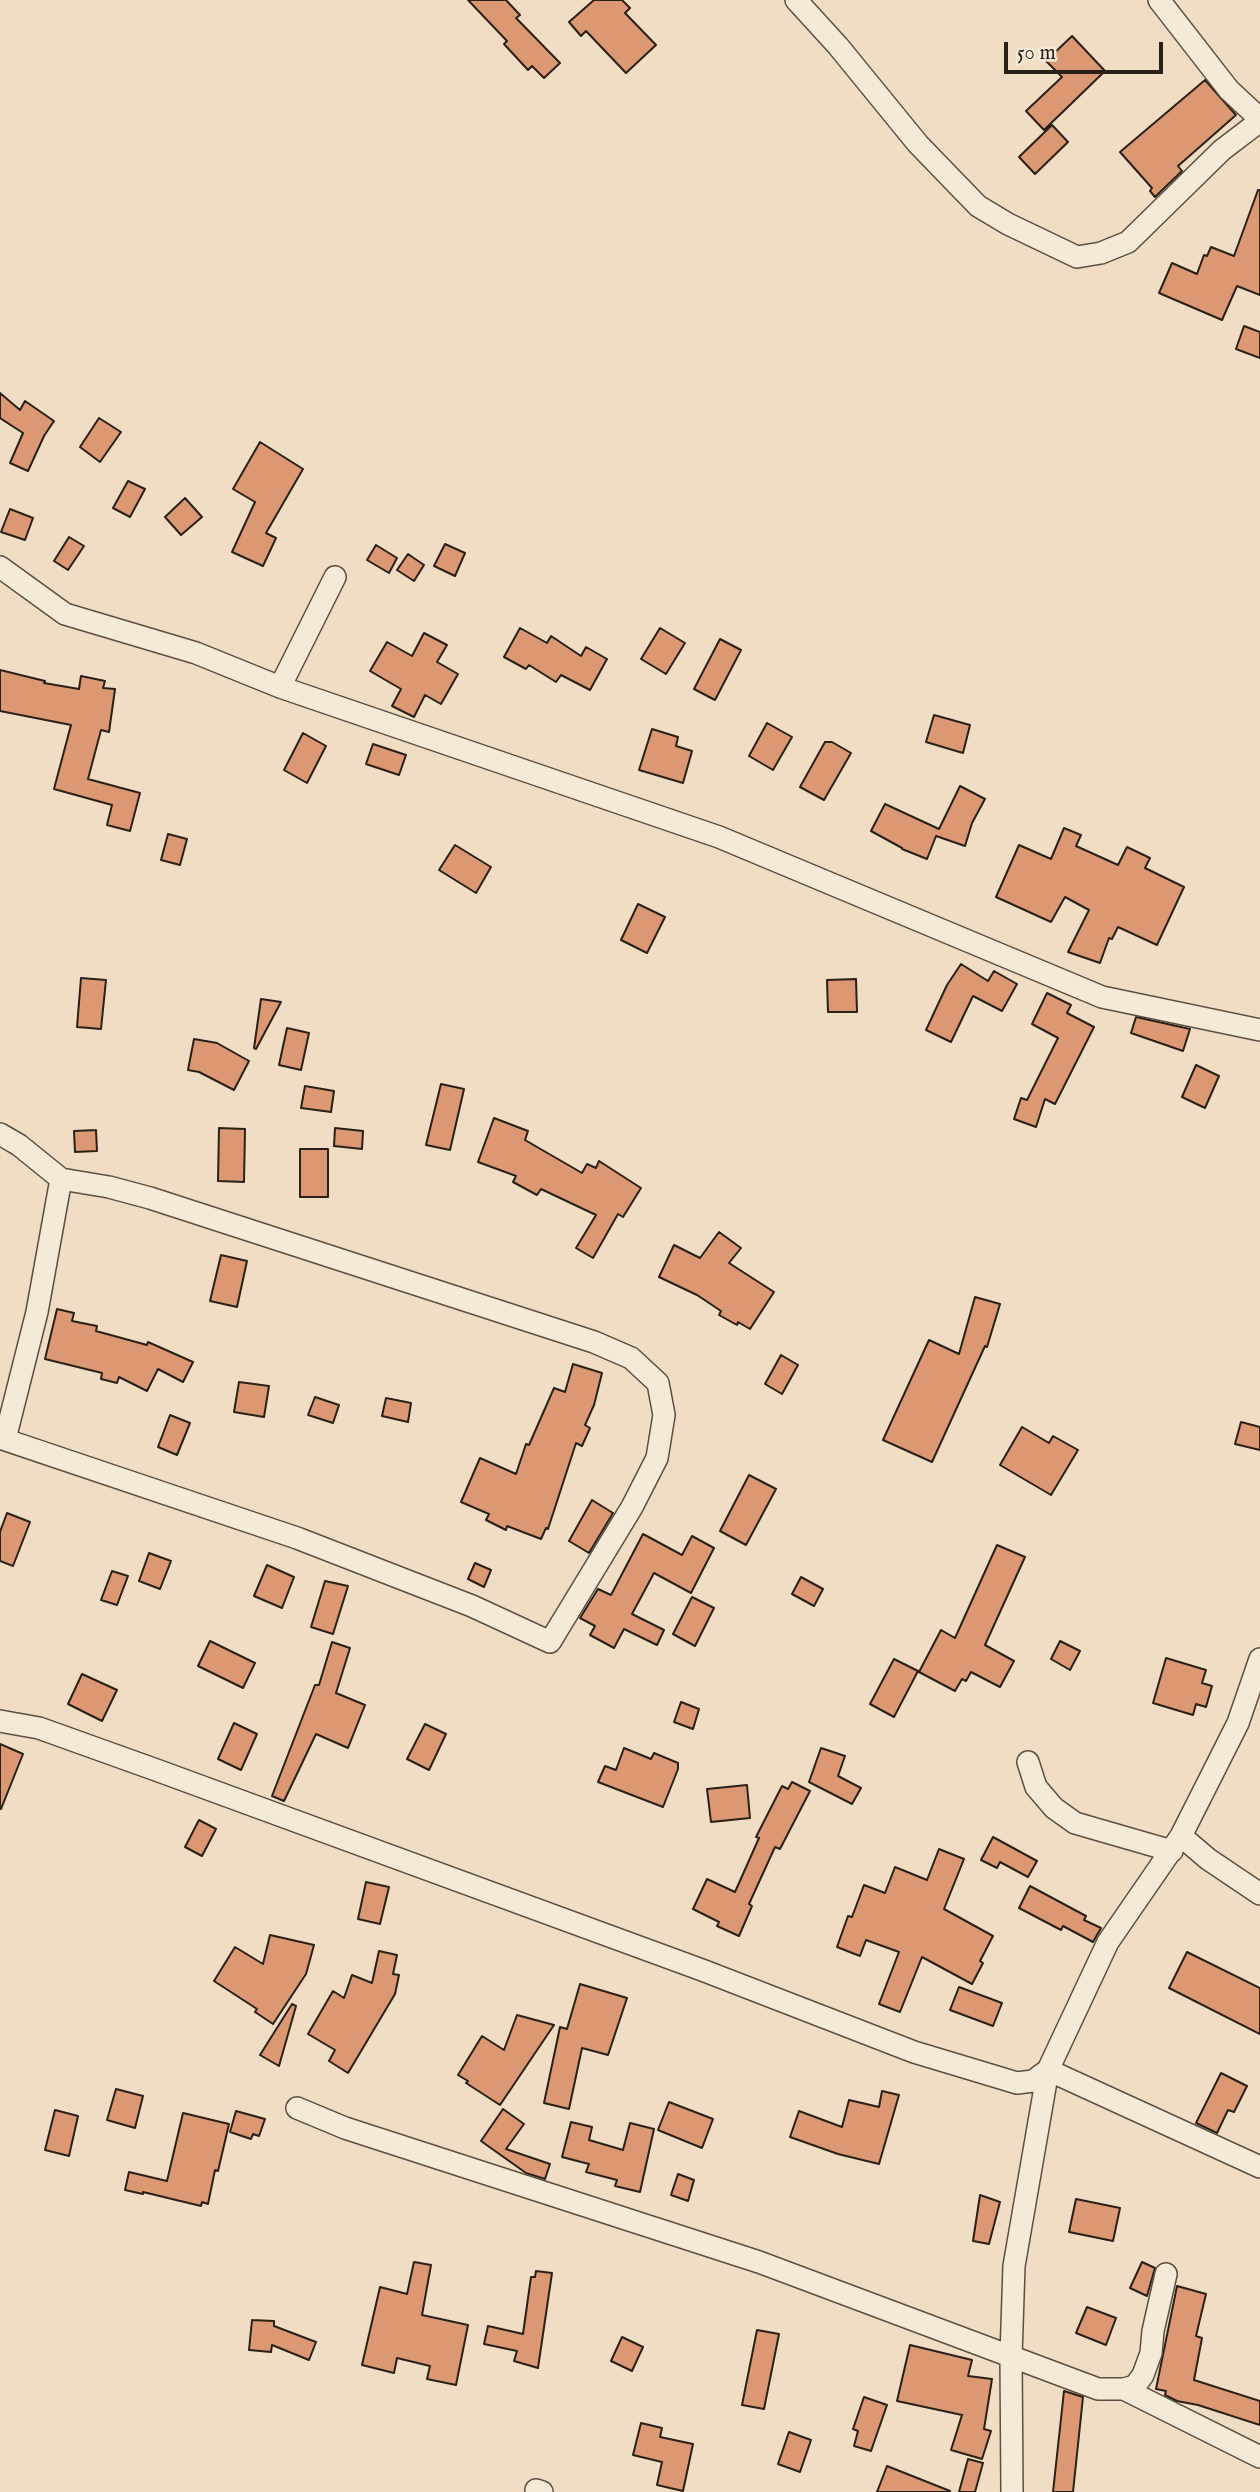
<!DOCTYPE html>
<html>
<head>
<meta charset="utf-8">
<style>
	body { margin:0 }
	#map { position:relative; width:1260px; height:2492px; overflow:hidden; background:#f0ddc3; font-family:"IM FELL English",serif }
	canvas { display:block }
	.scale { position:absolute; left:1004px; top:42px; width:159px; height:32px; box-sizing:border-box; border:4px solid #292018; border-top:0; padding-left:9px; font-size:21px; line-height:24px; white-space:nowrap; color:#292018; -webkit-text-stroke:5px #f5e9d8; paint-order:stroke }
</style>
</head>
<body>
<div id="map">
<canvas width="1260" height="2492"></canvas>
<div class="scale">50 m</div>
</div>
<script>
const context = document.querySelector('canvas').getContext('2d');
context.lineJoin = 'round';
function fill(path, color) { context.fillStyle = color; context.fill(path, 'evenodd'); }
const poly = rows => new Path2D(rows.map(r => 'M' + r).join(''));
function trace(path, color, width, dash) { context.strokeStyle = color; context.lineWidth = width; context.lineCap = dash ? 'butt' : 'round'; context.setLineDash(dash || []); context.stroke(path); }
const building = poly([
	[468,0,506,0,520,15,516,18,560,63,544,78,532,66,528,70,504,44,507,41,468,0],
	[594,0,622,0,630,8,625,13,656,45,626,73,586,31,581,36,569,22,594,0],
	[1072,36,1105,71,1044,130,1026,111,1062,77,1046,61,1072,36],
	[1205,80,1236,115,1178,166,1182,171,1155,197,1150,191,1152,188,1120,152,1205,80],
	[1052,125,1068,142,1035,174,1019,157,1052,125],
	[1258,190,1260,190,1260,295,1237,286,1222,320,1159,293,1172,263,1197,274,1204,255,1207,256,1211,247,1234,256,1258,190],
	[1244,326,1260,332,1260,358,1236,349,1244,326],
	[0,393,20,410,25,401,54,421,44,436,28,471,10,463,23,433,0,418,0,393],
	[99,418,121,432,100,462,80,447,99,418],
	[260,442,303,469,266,533,276,538,263,566,232,552,255,502,233,489,260,442],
	[128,481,145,489,130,517,113,508,128,481],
	[185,498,202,517,181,535,165,517,185,498],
	[10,509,33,518,25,540,1,532,10,509],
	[69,537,84,546,68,570,54,561,69,537],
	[445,544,465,553,455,576,434,566,445,544],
	[376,545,397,558,389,573,367,560,376,545],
	[408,554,424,565,414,581,397,570,408,554],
	[520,628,547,643,551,636,581,656,586,647,607,659,590,690,561,675,556,682,529,665,526,669,504,657,520,628],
	[660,628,685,643,666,674,641,659,660,628],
	[424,633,447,645,437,662,458,674,441,704,425,695,414,717,392,706,401,689,370,671,387,642,412,656,424,633],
	[720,639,741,650,715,700,694,689,720,639],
	[0,670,45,681,44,683,79,689,81,676,105,681,103,688,115,689,109,732,101,730,88,779,140,793,130,831,107,825,112,805,54,789,71,725,0,711,0,670],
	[934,715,970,725,963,753,926,742,934,715],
	[767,723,792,737,773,770,749,756,767,723],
	[652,729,678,737,676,746,692,751,683,783,639,770,652,729],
	[303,733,326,746,307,783,284,770,303,733],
	[825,742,832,742,851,753,824,800,800,787,825,742],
	[373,744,406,755,399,775,366,764,373,744],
	[960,786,985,799,972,823,965,846,936,836,927,859,902,849,902,848,871,831,885,804,939,829,960,786],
	[1064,828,1081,835,1076,846,1118,865,1127,847,1150,858,1145,868,1184,887,1157,945,1118,927,1112,939,1109,938,1100,963,1068,952,1089,910,1065,897,1051,922,996,897,1019,845,1051,859,1064,828],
	[168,834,187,839,180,865,161,860,168,834],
	[455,845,491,867,476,893,439,870,455,845],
	[638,904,665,917,647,953,621,940,638,904],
	[961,964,988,981,994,971,1017,984,1002,1011,973,996,951,1042,926,1030,947,985,961,964],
	[81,978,106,980,101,1029,77,1027,81,978],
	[856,979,857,1012,828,1012,827,980,856,979],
	[1047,993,1071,1005,1067,1013,1094,1027,1055,1104,1045,1099,1036,1127,1014,1119,1021,1098,1027,1100,1058,1038,1032,1024,1047,993],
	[261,999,281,1002,256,1049,254,1048,261,999],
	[1136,1017,1190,1029,1183,1051,1131,1033,1136,1017],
	[287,1028,309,1033,301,1070,279,1065,287,1028],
	[194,1039,217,1043,249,1061,234,1090,199,1072,188,1070,194,1039],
	[1196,1065,1219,1076,1205,1108,1182,1097,1196,1065],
	[441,1084,464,1089,450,1150,426,1145,441,1084],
	[305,1086,334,1091,331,1112,301,1108,305,1086],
	[494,1118,528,1131,525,1140,582,1173,587,1164,596,1168,599,1161,641,1188,623,1217,618,1214,593,1258,576,1248,596,1215,541,1189,537,1195,513,1182,516,1176,478,1162,494,1118],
	[219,1128,245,1129,244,1182,218,1181,219,1128],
	[335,1128,363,1131,362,1149,334,1146,335,1128],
	[96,1130,97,1151,75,1152,74,1131,96,1130],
	[300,1149,328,1149,328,1197,300,1197,300,1149],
	[719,1232,741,1248,729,1263,774,1292,750,1329,738,1322,737,1325,719,1315,721,1311,697,1295,659,1277,674,1245,700,1258,719,1232],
	[221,1255,247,1261,237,1307,210,1301,221,1255],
	[975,1297,1000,1304,987,1347,985,1346,932,1462,883,1440,929,1340,959,1354,975,1297],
	[57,1309,74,1313,72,1321,97,1326,96,1331,147,1345,148,1342,193,1362,183,1382,158,1369,147,1391,119,1377,117,1383,101,1379,102,1373,45,1359,57,1309],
	[781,1355,798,1365,782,1394,765,1384,781,1355],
	[573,1364,602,1373,594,1405,585,1425,590,1428,582,1446,576,1443,548,1529,546,1528,541,1539,507,1526,506,1530,486,1520,489,1514,461,1502,480,1458,516,1474,526,1444,529,1445,554,1388,565,1392,573,1364],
	[239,1382,269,1386,264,1417,234,1412,239,1382],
	[315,1397,339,1405,333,1423,308,1415,315,1397],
	[386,1398,411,1403,408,1422,382,1416,386,1398],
	[170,1415,190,1423,177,1455,158,1447,170,1415],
	[1241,1422,1260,1427,1260,1450,1235,1444,1241,1422],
	[1022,1427,1049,1443,1053,1436,1078,1450,1051,1495,1000,1465,1022,1427],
	[749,1475,776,1489,746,1545,720,1531,749,1475],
	[592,1500,613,1513,589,1553,569,1541,592,1500],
	[7,1513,30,1522,13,1566,0,1561,0,1532,7,1513],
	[643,1534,682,1555,692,1536,714,1548,691,1593,654,1573,632,1614,664,1630,657,1645,624,1629,614,1648,590,1635,595,1626,580,1618,598,1589,611,1595,643,1534],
	[997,1545,1025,1557,985,1645,1014,1661,1000,1687,971,1672,966,1681,962,1679,955,1691,919,1672,941,1630,955,1638,997,1545],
	[149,1553,171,1561,160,1589,139,1581,149,1553],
	[475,1563,491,1570,484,1587,468,1579,475,1563],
	[267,1565,294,1577,282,1608,254,1596,267,1565],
	[112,1571,128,1576,117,1605,101,1600,112,1571],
	[801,1577,823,1589,814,1606,792,1594,801,1577],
	[325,1581,348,1586,333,1634,311,1627,325,1581],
	[692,1597,714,1608,695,1646,673,1634,692,1597],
	[210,1641,255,1663,243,1688,198,1666,210,1641],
	[1060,1641,1080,1651,1070,1670,1051,1659,1060,1641],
	[332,1642,350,1648,336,1693,365,1705,348,1748,316,1734,284,1801,272,1796,315,1685,319,1685,332,1642],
	[1166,1658,1206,1670,1202,1683,1212,1686,1206,1707,1196,1704,1193,1715,1153,1703,1166,1658],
	[894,1659,918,1671,894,1717,870,1704,894,1659],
	[82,1674,117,1690,102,1721,68,1704,82,1674],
	[681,1702,699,1709,693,1729,674,1722,681,1702],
	[234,1723,257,1734,241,1770,218,1759,234,1723],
	[425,1724,446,1734,429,1770,407,1759,425,1724],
	[0,1744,23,1754,1,1809,0,1809,0,1744],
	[624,1748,651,1759,654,1753,678,1763,678,1769,663,1807,598,1782,605,1766,616,1770,624,1748],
	[821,1748,845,1756,838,1776,861,1788,852,1804,809,1782,821,1748],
	[792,1782,810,1791,780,1849,775,1847,749,1904,752,1906,739,1936,717,1926,719,1922,693,1909,707,1879,735,1892,759,1838,756,1837,782,1786,788,1789,792,1782],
	[747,1785,750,1818,711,1822,707,1789,747,1785],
	[199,1820,216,1829,202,1856,185,1847,199,1820],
	[993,1837,1037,1861,1028,1877,1000,1862,997,1868,981,1860,993,1837],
	[939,1849,964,1859,944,1909,993,1936,980,1961,983,1963,972,1984,922,1957,900,2012,879,2004,899,1952,866,1940,860,1956,837,1947,848,1916,852,1917,864,1885,885,1893,895,1867,927,1880,939,1849],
	[366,1882,389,1887,380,1924,358,1919,366,1882],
	[1030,1886,1086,1916,1084,1920,1101,1928,1093,1942,1063,1926,1061,1930,1019,1908,1030,1886],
	[270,1935,314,1945,306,1974,273,2024,255,2012,257,2009,214,1981,235,1947,263,1964,270,1935],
	[379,1951,397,1955,393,1974,399,1975,395,1994,348,2073,329,2061,335,2050,308,2034,333,1991,344,1998,352,1975,372,1983,379,1951],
	[1187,1952,1260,1988,1260,2034,1169,1988,1187,1952],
	[580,1984,627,1998,608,2055,582,2048,569,2109,544,2103,560,2027,567,2029,580,1984],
	[959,1987,1002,2003,993,2026,950,2010,959,1987],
	[292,2004,296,2006,279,2066,260,2055,292,2004],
	[517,2015,554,2025,500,2105,466,2083,468,2081,458,2075,482,2036,504,2050,517,2015],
	[1221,2073,1247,2086,1234,2112,1228,2110,1217,2133,1196,2123,1221,2073],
	[116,2089,143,2096,135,2128,107,2120,116,2089],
	[882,2091,899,2095,879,2164,838,2154,790,2137,799,2111,842,2127,849,2100,879,2107,882,2091],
	[669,2102,713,2119,702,2148,658,2130,669,2102],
	[503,2109,524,2124,506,2149,550,2164,545,2179,526,2173,481,2141,503,2109],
	[55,2110,78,2116,69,2156,45,2150,55,2110],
	[236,2111,265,2119,259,2136,253,2134,251,2139,230,2132,236,2111],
	[183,2113,229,2124,218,2171,215,2170,208,2204,202,2202,201,2206,143,2192,143,2194,125,2190,129,2172,167,2181,183,2113],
	[571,2122,592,2127,589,2140,623,2150,630,2123,654,2129,640,2192,615,2186,617,2180,586,2172,589,2164,562,2157,571,2122],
	[678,2174,694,2180,688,2201,671,2195,678,2174],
	[980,2195,1000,2202,989,2244,973,2241,980,2195],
	[1076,2199,1120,2208,1113,2241,1069,2232,1076,2199],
	[414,2262,431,2265,422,2315,468,2325,456,2385,427,2379,430,2366,397,2358,394,2373,362,2365,380,2287,407,2294,414,2262],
	[1142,2262,1155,2268,1147,2296,1130,2288,1142,2262],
	[536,2271,552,2273,538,2368,514,2361,517,2351,484,2344,488,2326,523,2334,531,2277,535,2277,536,2271],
	[1177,2286,1206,2294,1196,2336,1202,2338,1194,2380,1260,2401,1260,2425,1198,2405,1177,2401,1165,2395,1166,2391,1156,2389,1177,2286],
	[1087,2307,1116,2318,1106,2345,1076,2333,1087,2307],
	[252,2320,274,2321,274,2326,316,2342,309,2360,272,2345,271,2352,249,2350,252,2320],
	[757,2330,779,2334,764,2409,742,2405,757,2330],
	[622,2337,643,2347,632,2371,611,2361,622,2337],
	[910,2345,972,2360,968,2376,992,2379,984,2429,991,2431,982,2459,951,2450,962,2415,897,2401,910,2345],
	[1064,2391,1083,2397,1073,2492,1053,2492,1064,2391],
	[864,2397,887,2405,871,2451,854,2446,858,2431,853,2429,864,2397],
	[641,2423,662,2428,660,2437,693,2444,683,2491,657,2485,662,2462,633,2455,641,2423],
	[789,2432,811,2440,800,2472,778,2464,789,2432],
	[968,2459,983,2463,975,2492,959,2492,968,2459],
	[887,2466,950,2491,950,2492,877,2492,887,2466]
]);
const minor = poly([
	[796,0,838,46,918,144,978,206,1008,224,1077,257,1101,253,1128,242,1222,150,1260,121],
	[1159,0,1229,90,1260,119],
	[0,567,65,614,196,653,280,687,719,837,1102,997,1260,1030],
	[280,687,335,577],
	[0,1134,19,1145,61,1179,109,1187,150,1198,594,1342,631,1358,658,1383,664,1415,657,1458,632,1507,550,1642,472,1606,297,1538,0,1438],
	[5,1439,37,1312,61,1179],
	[0,1721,39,1728,159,1771,702,1970,914,2052,1017,2083,1033,2081,1048,2070,1260,2167],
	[1028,1762,1036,1787,1054,1808,1075,1823,1172,1851],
	[1181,1836,1208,1859,1260,1894],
	[297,2108,345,2128,759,2262,1098,2389,1124,2389,1135,2386,1143,2375,1151,2353,1153,2331,1166,2274],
	[1124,2389,1260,2457],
	[536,2490,542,2492],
	[1012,2492,1011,2356,1014,2266,1048,2070,1108,1942,1181,1836,1238,1723,1260,1659]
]);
fill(building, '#dc9873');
trace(building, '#292018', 2);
trace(minor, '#5b4f43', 24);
trace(minor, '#f5e9d8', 21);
</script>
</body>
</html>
